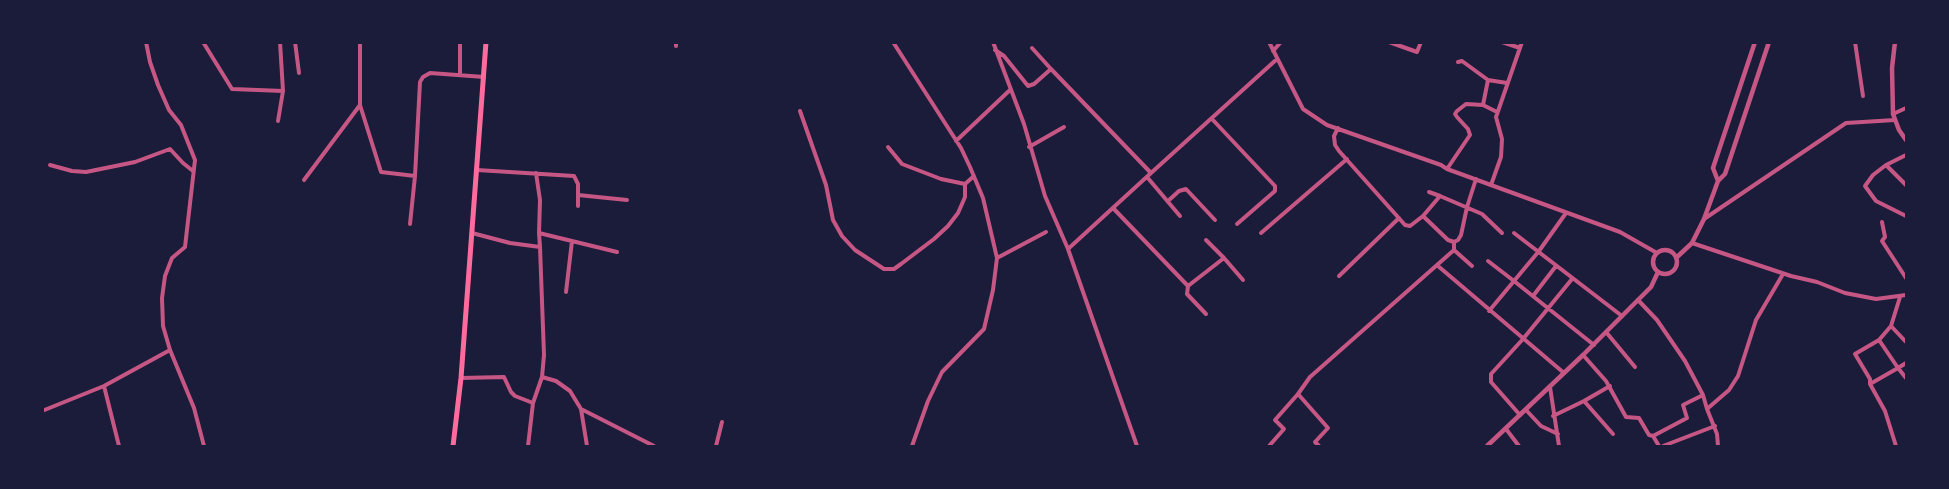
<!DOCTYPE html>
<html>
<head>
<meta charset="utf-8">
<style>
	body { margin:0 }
	#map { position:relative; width:1949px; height:489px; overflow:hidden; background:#1b1b3a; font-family:Figtree,sans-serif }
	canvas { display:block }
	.frame { position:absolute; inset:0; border:44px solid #1b1b3a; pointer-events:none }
</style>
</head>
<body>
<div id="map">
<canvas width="1949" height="489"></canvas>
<div class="frame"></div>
</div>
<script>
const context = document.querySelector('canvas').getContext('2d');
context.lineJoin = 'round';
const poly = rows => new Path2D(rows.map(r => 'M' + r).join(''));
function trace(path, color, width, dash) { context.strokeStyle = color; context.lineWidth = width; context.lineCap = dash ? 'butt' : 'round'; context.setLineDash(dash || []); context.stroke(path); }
const minor = poly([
	[146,42,150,62,158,85,169,110,181,125,195,160,185,247,172,258,165,276,162,298,163,326,170,350,194,408,204,446],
	[203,42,232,89,283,91],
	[295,42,299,73],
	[893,42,961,148,970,167,983,198,997,258,993,290,984,329,942,372,928,401,912,446],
	[993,42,1024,124,1045,196,1068,249,1137,446],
	[1269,42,1303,109,1327,125,1441,165,1447,169,1620,232,1657,253],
	[1389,42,1417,52,1421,42],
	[1502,42,1520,48],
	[1855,42,1863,96],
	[676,46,676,42],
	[1032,48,1051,69],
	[995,50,1004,56,1028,86,1034,84,1051,69,1151,173,1277,59],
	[1273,51,1281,42],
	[1458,62,1462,61,1488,80],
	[460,75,460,42],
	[360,105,381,172,415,176],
	[800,111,826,185,833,220,842,236,855,250,884,269,894,269,901,264,934,239,948,226,958,213,962,204,965,197,965,184,974,176],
	[1497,112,1483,105,1488,80,1507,83],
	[1893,114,1906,108],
	[1212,119,1275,186,1275,191,1237,224],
	[278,121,283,91,280,42],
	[1338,128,1334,136,1335,145,1339,151,1405,225,1410,226,1423,216],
	[956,141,1010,90],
	[888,147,902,164,941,179,965,184],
	[1029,147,1064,127],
	[1906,155,1886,165,1873,175,1865,186,1876,201,1906,216],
	[50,165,72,171,86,172,135,162,170,149,183,163,193,171],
	[1886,165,1906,185],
	[1447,169,1470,135,1468,129,1457,117,1455,114,1457,111,1466,104,1483,105],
	[477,170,574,176,578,184,578,206],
	[536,173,540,200,539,233],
	[1147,177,1180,216],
	[304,180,360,105,360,42],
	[1491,185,1501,157,1502,139,1496,117,1522,42],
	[1429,192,1440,196,1423,216,1448,240,1454,242,1458,240,1461,235,1467,207,1476,179],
	[578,195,627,200],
	[1440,196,1482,214,1502,233],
	[1168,201,1179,191,1186,189,1215,220],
	[1113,208,1188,286,1224,258,1206,240],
	[1566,213,1539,251,1514,281,1594,345],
	[1704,219,1846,123,1895,120],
	[1882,222,1885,237,1882,241,1906,278],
	[410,224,415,176,420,82,423,77,430,73,484,77],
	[472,233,510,243,540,247,544,355,542,377],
	[1261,233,1347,159],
	[1514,233,1622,316],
	[1454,242,1454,250,1472,266],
	[1692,243,1791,276,1817,282,1845,293,1876,299,1906,295],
	[540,247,539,233,617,252],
	[1068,249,1151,173],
	[997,258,1046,232],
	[1224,258,1243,280],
	[1488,261,1514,281,1489,311],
	[1438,266,1564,373],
	[1339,276,1399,218],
	[1188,286,1187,294,1206,314],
	[566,292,572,241],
	[1533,296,1556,266],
	[1900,297,1891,326,1906,342],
	[1638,300,1657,320,1685,361,1703,395,1707,409,1717,434,1718,446],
	[1891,326,1879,340,1855,354,1870,379,1870,384,1885,411,1896,446],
	[1606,332,1635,367],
	[1583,355,1606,381,1626,417,1639,418,1649,435,1653,436,1659,446],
	[1906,363,1898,368,1906,378],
	[461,378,504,377,511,392,515,396,533,403,528,446],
	[1870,384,1898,368,1879,340],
	[104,386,119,446],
	[1610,386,1584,401,1613,434],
	[1550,387,1559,446],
	[1298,394,1310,377,1454,250],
	[533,403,542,377,556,381,570,391,581,409,587,446],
	[581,409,654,446],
	[1707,409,1729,390,1738,376,1756,320,1783,274],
	[1526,410,1541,426,1558,434],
	[42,411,104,386,170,350],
	[1520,415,1491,382,1491,374,1523,339,1572,279],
	[1553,416,1584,401],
	[1506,429,1519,446],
	[1653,436,1687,418,1683,405,1703,395],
	[716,446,722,422],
	[1269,446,1284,429,1275,420,1298,394,1328,428,1315,442,1319,446],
	[1663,446,1715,426]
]);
const tertiary = poly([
	[1895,42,1892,68,1893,114,1899,130,1906,140],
	[1718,181,1713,168,1755,42],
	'1653 262a12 12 0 1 1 24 0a12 12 0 1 1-24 0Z',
	[1676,258,1692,243,1704,219,1718,181,1725,174,1769,42],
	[1487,446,1583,355,1651,287,1658,272]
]);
const secondary = poly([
	[453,446,461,378,486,42]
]);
trace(minor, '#c65784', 4);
trace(tertiary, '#c65784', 4.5);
trace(secondary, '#ff6b9d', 5);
</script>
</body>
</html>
